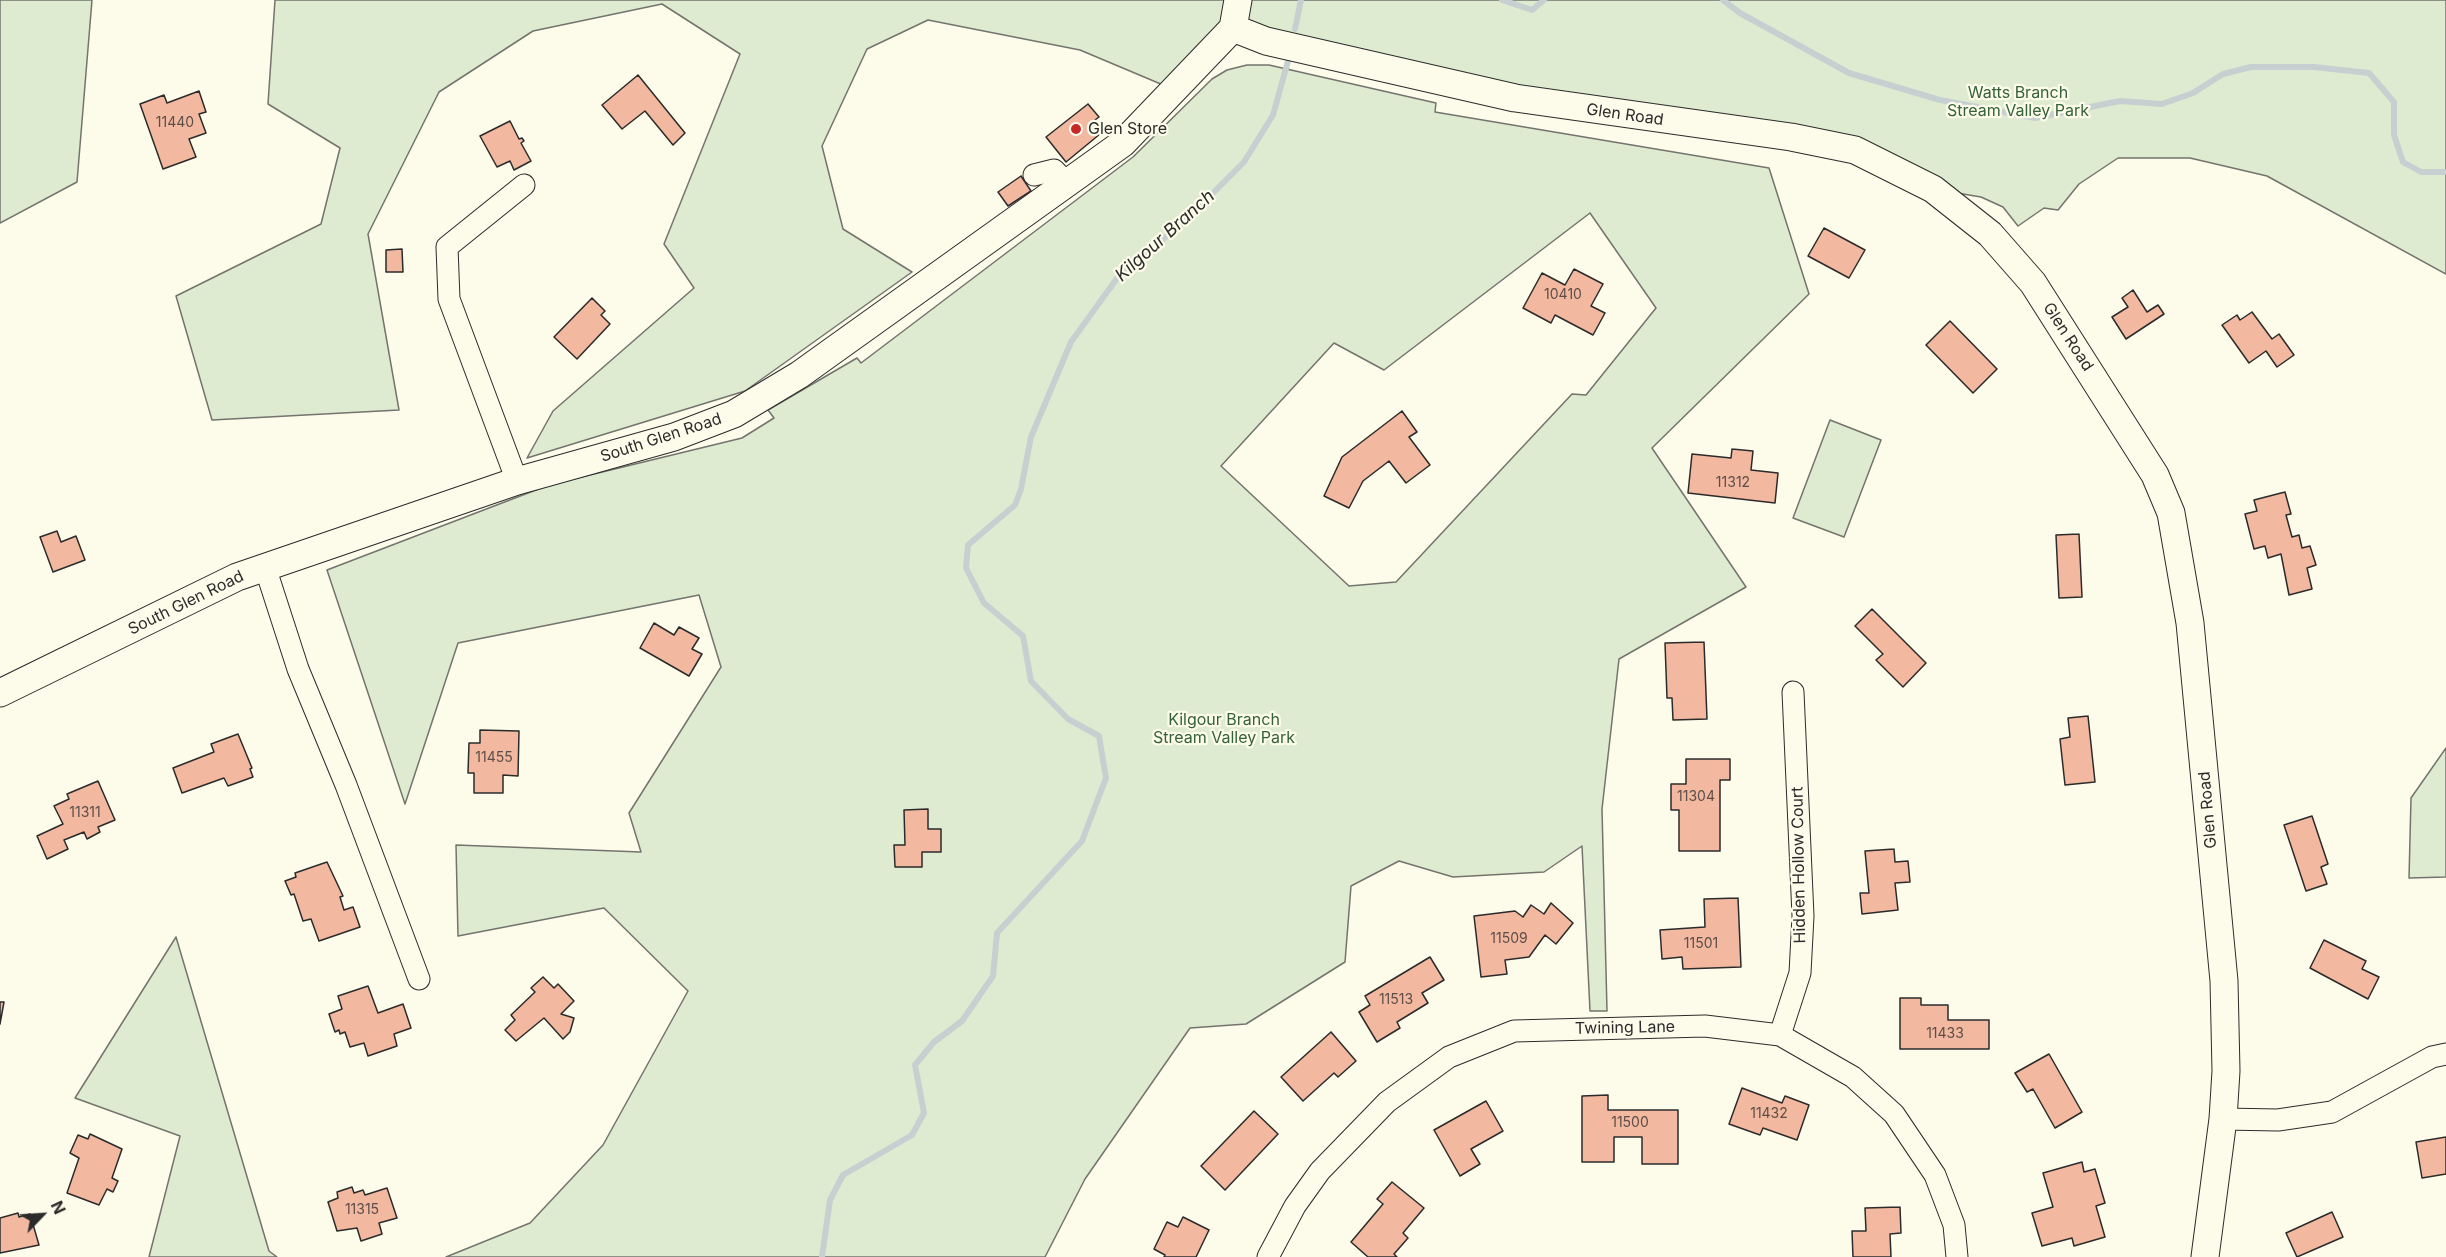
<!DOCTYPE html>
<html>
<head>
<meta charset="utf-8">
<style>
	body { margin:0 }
	#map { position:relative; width:2446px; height:1257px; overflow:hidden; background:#fdfbea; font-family:Inter,sans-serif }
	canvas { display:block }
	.north { position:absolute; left:12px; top:1185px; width:60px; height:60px; -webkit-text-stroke:4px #fdfbea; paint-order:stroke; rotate:65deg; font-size:16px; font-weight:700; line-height:24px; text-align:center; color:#2b2b2b }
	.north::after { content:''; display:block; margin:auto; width:21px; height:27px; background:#2b2b2b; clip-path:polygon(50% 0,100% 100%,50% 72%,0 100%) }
</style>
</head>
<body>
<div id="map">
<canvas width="2446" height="1257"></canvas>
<div class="north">N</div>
</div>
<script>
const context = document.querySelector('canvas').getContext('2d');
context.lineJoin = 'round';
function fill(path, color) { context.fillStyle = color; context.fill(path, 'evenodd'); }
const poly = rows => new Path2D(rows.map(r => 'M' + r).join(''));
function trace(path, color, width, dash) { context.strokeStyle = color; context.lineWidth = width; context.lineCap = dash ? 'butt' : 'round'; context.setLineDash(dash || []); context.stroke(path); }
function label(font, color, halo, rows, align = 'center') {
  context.font = font + ' Inter,sans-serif'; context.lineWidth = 4.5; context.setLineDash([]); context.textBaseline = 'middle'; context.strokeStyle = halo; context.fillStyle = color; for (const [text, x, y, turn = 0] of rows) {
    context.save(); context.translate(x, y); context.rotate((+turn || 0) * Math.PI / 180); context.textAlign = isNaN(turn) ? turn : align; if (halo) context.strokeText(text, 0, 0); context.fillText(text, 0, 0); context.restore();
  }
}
const green = poly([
	[0,0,92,0,77,182,0,223,0,0],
	[275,0,2446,0,2446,274,2267,176,2190,158,2118,158,2079,184,2058,210,2044,208,2018,226,2003,207,1981,197,1933,189,1855,150,1578,108,1233,28,1175,90,1080,50,928,20,867,49,822,146,843,229,912,272,745,391,527,458,553,411,694,288,664,244,740,54,662,4,533,31,439,92,368,234,399,410,212,420,176,296,321,224,340,148,268,104,275,0],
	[1247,65,1269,65,1436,103,1435,112,1769,168,1809,294,1652,448,1746,587,1619,659,1602,809,1607,1011,1590,1011,1582,846,1544,872,1453,877,1399,861,1351,886,1345,962,1246,1024,1190,1028,1085,1179,1045,1257,446,1257,530,1223,603,1145,688,991,604,908,458,936,456,845,641,852,629,813,721,667,699,595,458,643,405,804,327,570,549,485,742,438,774,418,768,410,857,358,861,363,1133,157,1212,79,1227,70,1247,65],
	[1590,213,1656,308,1586,395,1572,394,1396,582,1349,586,1221,466,1334,343,1384,370,1590,213],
	[1830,420,1881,440,1844,537,1793,518,1830,420],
	[2446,748,2446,877,2409,878,2411,798,2446,748],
	[176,937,269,1251,277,1257,149,1257,180,1136,75,1098,176,937]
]);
const stream = poly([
	[1502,0,1532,10,1544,0],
	[1723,0,1740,13,1849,73,1940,100,2035,118,2120,101,2162,104,2193,93,2223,74,2251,67,2314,67,2369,73,2394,102,2394,135,2403,162,2421,172,2446,172],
	[1295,29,1301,0],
	[822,1257,830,1200,843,1175,912,1135,924,1113,915,1065,934,1042,962,1021,993,976,997,933,1082,841,1106,778,1099,736,1068,719,1031,681,1023,636,984,603,966,568,968,545,1015,505,1021,489,1031,437,1071,342,1118,277,1187,219,1244,162,1273,115,1288,61]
]);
const building = poly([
	[638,75,685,133,673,145,645,111,622,129,602,105,638,75],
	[199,91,206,112,199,114,206,133,189,139,196,157,163,169,140,104,164,95,167,103,199,91],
	[1088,104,1099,117,1091,123,1100,134,1066,162,1046,137,1088,104],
	[510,121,519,139,522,138,524,141,521,143,531,161,514,170,510,161,497,167,480,136,510,121],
	[1021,176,1031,191,1008,206,998,192,1021,176],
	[1824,228,1865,250,1849,278,1808,256,1824,228],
	[402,249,403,272,386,272,386,250,402,249],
	[1574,269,1603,284,1591,306,1605,313,1593,335,1555,315,1551,323,1523,308,1542,273,1565,285,1574,269],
	[2133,290,2147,312,2158,305,2164,314,2126,339,2112,317,2128,307,2122,298,2133,290],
	[592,298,605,311,601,315,610,324,577,359,554,337,592,298],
	[2252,312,2272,339,2279,334,2294,355,2277,367,2266,351,2249,363,2222,325,2237,315,2240,320,2252,312],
	[1950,321,1997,369,1973,393,1926,345,1950,321],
	[1402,411,1417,432,1409,437,1430,465,1406,483,1389,461,1363,481,1349,508,1324,496,1342,457,1402,411],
	[1732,449,1753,451,1751,470,1778,473,1775,503,1688,493,1692,454,1731,458,1732,449],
	[2285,492,2291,514,2286,515,2292,537,2299,535,2302,548,2310,546,2316,565,2307,568,2312,589,2289,595,2281,554,2268,558,2265,546,2254,549,2245,514,2257,511,2254,500,2285,492],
	[57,531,61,542,76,536,85,560,53,572,40,537,57,531],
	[2079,534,2082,597,2059,598,2056,535,2079,534],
	[1872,609,1926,663,1903,687,1876,660,1883,654,1855,626,1872,609],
	[654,623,674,635,679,627,699,638,692,649,702,654,689,676,640,648,654,623],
	[1704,642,1707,719,1673,720,1672,698,1667,698,1665,643,1704,642],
	[2088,716,2095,782,2065,785,2060,739,2070,737,2068,718,2088,716],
	[480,730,519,731,518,776,503,775,503,793,474,793,474,773,468,773,469,743,480,743,480,730],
	[238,734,252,768,250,769,253,777,228,786,224,778,182,793,173,768,214,752,211,744,238,734],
	[1686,759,1730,759,1730,780,1720,780,1720,851,1679,851,1679,810,1671,810,1671,784,1686,784,1686,759],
	[98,781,115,820,98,827,100,832,87,839,84,832,64,840,68,849,47,859,37,836,63,824,54,806,69,799,67,794,98,781],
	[928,809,928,829,941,829,941,852,922,852,922,867,895,867,894,845,905,845,904,810,928,809],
	[2312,816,2328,864,2321,867,2327,884,2306,891,2284,825,2312,816],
	[1894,849,1895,862,1908,861,1910,882,1895,883,1898,910,1862,914,1860,893,1869,893,1865,851,1894,849],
	[327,862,343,896,340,897,344,910,353,907,360,927,319,941,311,919,303,921,294,894,291,895,285,881,296,877,295,873,327,862],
	[1738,898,1741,967,1683,969,1682,957,1662,959,1660,930,1705,927,1704,899,1738,898],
	[1551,903,1573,923,1556,944,1545,935,1529,957,1505,960,1507,974,1481,977,1474,916,1515,911,1523,917,1531,905,1544,914,1551,903],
	[2324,940,2366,961,2362,969,2379,977,2368,999,2310,968,2324,940],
	[1430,957,1444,980,1422,993,1428,1003,1397,1022,1400,1028,1377,1042,1359,1012,1370,1005,1365,996,1430,957],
	[543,977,554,988,558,984,574,1001,561,1014,574,1018,570,1032,563,1039,544,1018,516,1041,505,1030,515,1020,511,1015,535,992,531,988,543,977],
	[368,986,378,1013,403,1004,411,1028,394,1034,397,1046,368,1056,364,1043,350,1047,345,1032,340,1034,339,1030,335,1032,329,1014,342,1009,338,996,368,986],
	[1900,998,1921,998,1921,1005,1948,1005,1948,1020,1989,1020,1989,1049,1900,1049,1900,998],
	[0,1002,4,1002,0,1024,0,1002],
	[1331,1032,1356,1061,1338,1077,1334,1073,1303,1101,1281,1077,1331,1032],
	[2049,1054,2082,1112,2055,1128,2033,1089,2027,1092,2015,1073,2049,1054],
	[1742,1088,1782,1103,1785,1096,1809,1105,1797,1140,1763,1128,1760,1135,1729,1124,1742,1088],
	[1608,1095,1608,1110,1678,1110,1678,1164,1642,1164,1642,1137,1614,1137,1614,1162,1582,1162,1582,1096,1608,1095],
	[1486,1101,1503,1131,1471,1149,1480,1164,1460,1176,1434,1130,1486,1101],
	[1254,1111,1278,1134,1225,1190,1201,1166,1254,1111],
	[90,1134,122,1149,112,1178,118,1181,113,1192,107,1189,99,1205,67,1193,79,1158,70,1153,78,1135,88,1139,90,1134],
	[2446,1137,2446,1174,2422,1178,2416,1142,2446,1137],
	[2082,1162,2084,1172,2095,1169,2105,1203,2096,1206,2105,1237,2074,1246,2072,1238,2042,1246,2032,1213,2053,1207,2043,1173,2082,1162],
	[1392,1182,1424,1208,1403,1233,1408,1238,1394,1254,1397,1257,1368,1257,1351,1242,1383,1204,1377,1199,1392,1182],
	[352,1187,354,1193,363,1190,365,1195,387,1188,397,1218,379,1223,382,1234,361,1241,357,1228,337,1231,328,1202,338,1198,337,1192,352,1187],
	[1900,1207,1901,1233,1890,1234,1891,1257,1853,1257,1852,1231,1866,1231,1865,1208,1900,1207],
	[2332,1212,2343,1237,2297,1257,2286,1233,2332,1212],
	[18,1213,19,1217,30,1214,39,1245,0,1253,0,1218,18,1213],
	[1183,1217,1209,1230,1196,1257,1164,1257,1165,1255,1154,1249,1167,1222,1178,1227,1183,1217]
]);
const minor = poly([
	[1034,175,1054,170,1067,183],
	[517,481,449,299,447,247,524,185],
	[265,567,298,669,346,785,419,979],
	[1780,1035,1800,973,1803,916,1793,692],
	[2223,1119,2278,1120,2332,1112,2432,1057,2446,1054],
	[1268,1257,1295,1206,1320,1171,1387,1102,1449,1057,1514,1031,1705,1026,1780,1035,1853,1077,1894,1114,1935,1175,1954,1225,1957,1257]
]);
const major = poly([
	[1233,28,1266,41,1515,98,1791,137,1855,150,1933,189,1990,234,2033,283,2155,475,2171,513,2190,623,2224,981,2226,1071,2223,1119,2205,1257],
	[1233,28,1238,0],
	[0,693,237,577,517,481,674,437,734,414,799,375,1123,143,1233,28]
]);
const markers = [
	[1076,129,6,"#c62828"]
];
const numberNames = [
	["11440",175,123],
	["10410",1563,295],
	["11312",1733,483],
	["11455",494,758],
	["11304",1696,797],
	["11311",85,813],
	["11509",1509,939],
	["11501",1701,944],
	["11513",1396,1000],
	["11433",1945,1034],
	["11432",1769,1114],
	["11500",1630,1123],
	["11315",362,1210]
];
const parkNames = [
	["Watts Branch",2018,93],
	["Stream Valley Park",2018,111],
	["Kilgour Branch",1224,720],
	["Stream Valley Park",1224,738]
];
const streetNames = [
	["Glen Road",1625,115,8],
	["Glen Road",2068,337,57],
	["South Glen Road",661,438,-18],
	["South Glen Road",186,603,-26],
	["Glen Road",2208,810,-95],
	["Hidden Hollow Court",1799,865,-91],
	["Twining Lane",1625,1028,-1]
];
const poiNames = [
	["Glen Store",1088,129]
];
const waterNames = [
	["Kilgour Branch",1165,236,-42]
];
fill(green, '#deebd1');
trace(green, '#74746e', 1.5);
trace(stream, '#c7d0d0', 6);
fill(building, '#f2b8a0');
trace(building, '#2b2b2b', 1.5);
trace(minor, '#2b2b2b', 23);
trace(major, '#2b2b2b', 29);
trace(minor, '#fdfbea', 21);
trace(major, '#fdfbea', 27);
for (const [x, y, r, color] of markers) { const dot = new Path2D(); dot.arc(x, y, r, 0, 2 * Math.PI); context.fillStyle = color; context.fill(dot); trace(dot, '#fdfbea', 2); }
label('14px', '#5d4e48', null, numberNames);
label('16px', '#34623c', '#fdfbea', parkNames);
label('16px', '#2b2b2b', '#fdfbea', streetNames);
label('16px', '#2b2b2b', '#fdfbea', poiNames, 'left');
label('italic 18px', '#2b2b2b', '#fdfbea', waterNames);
</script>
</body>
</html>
